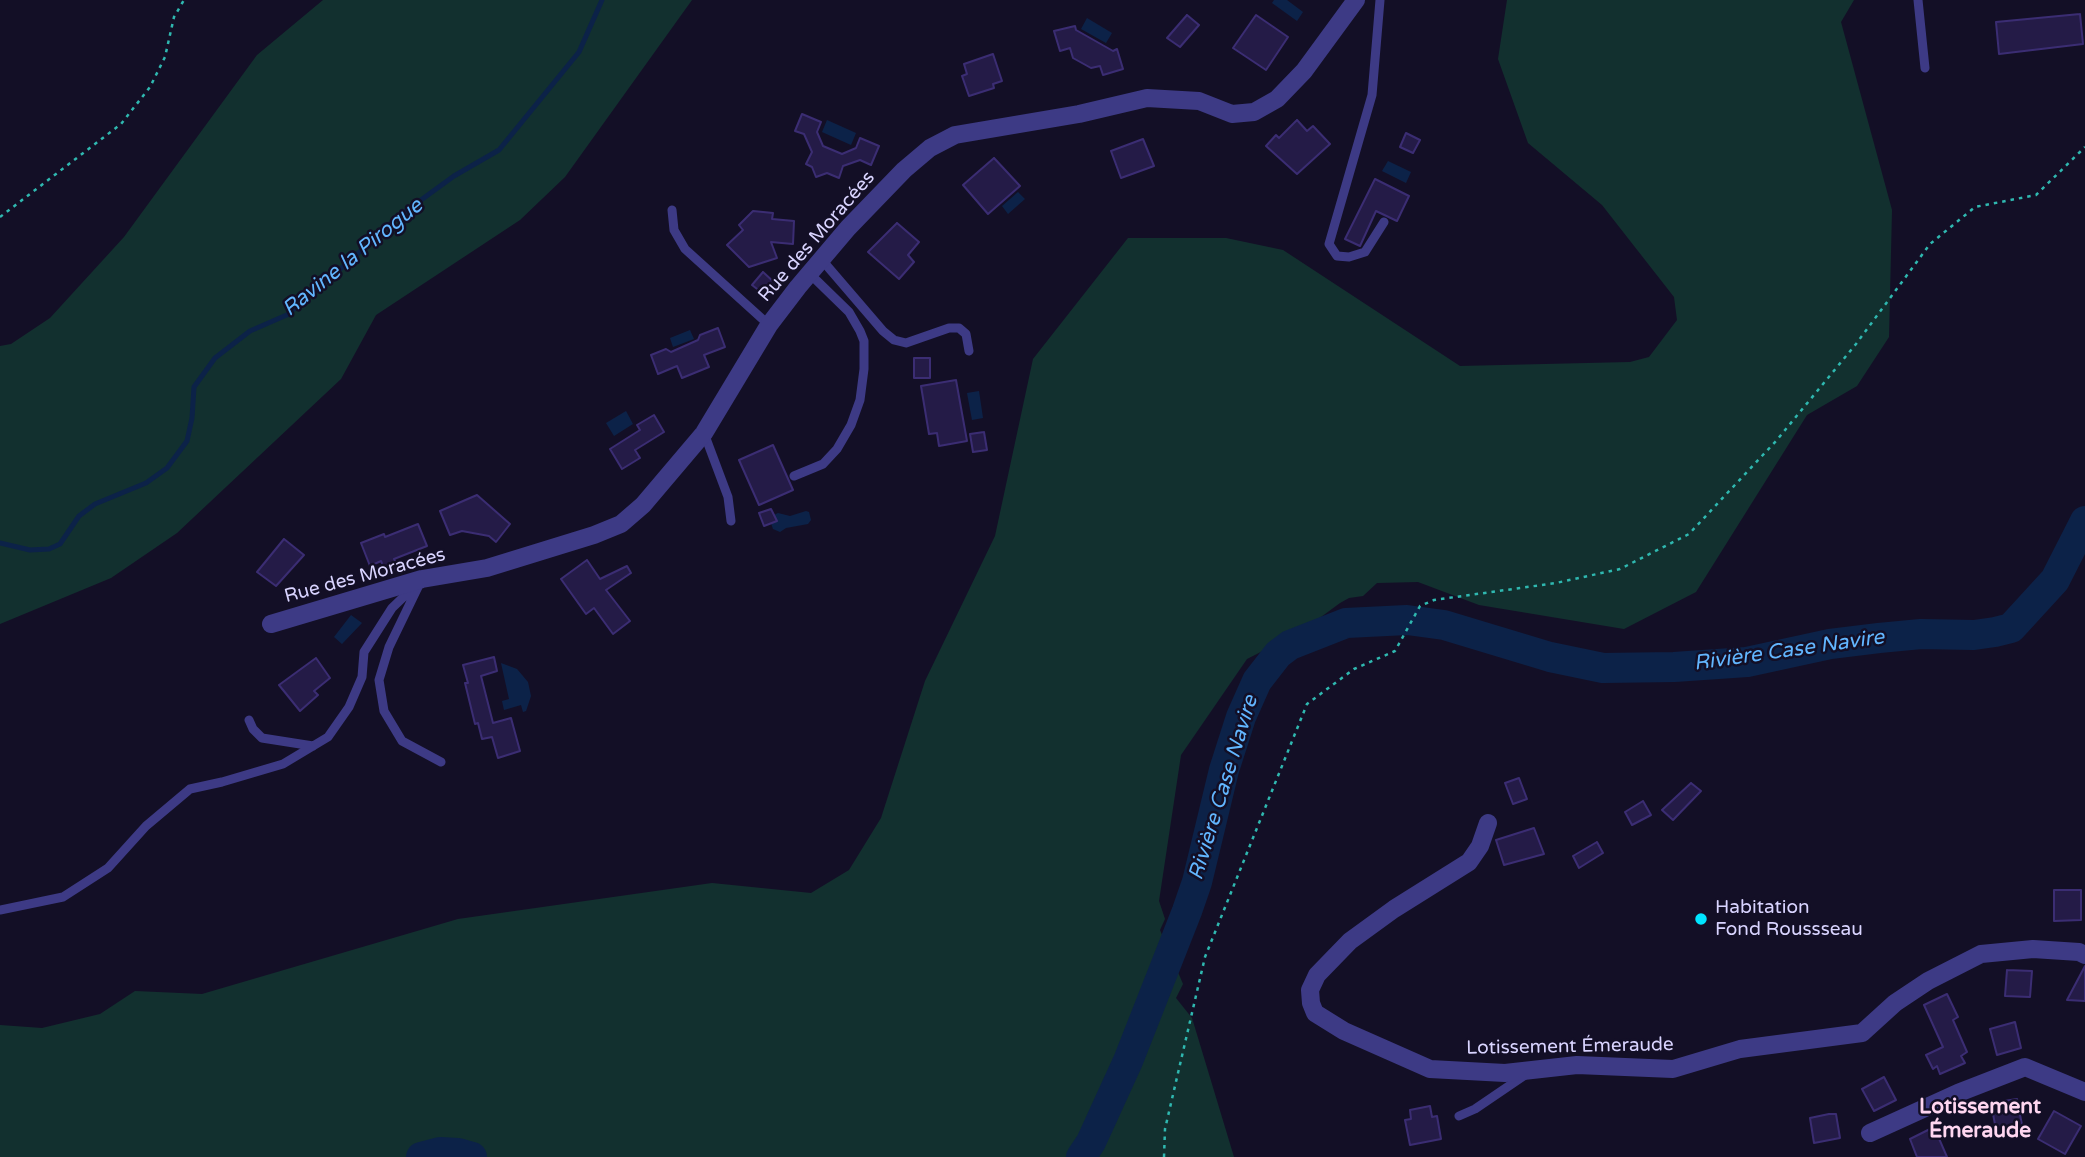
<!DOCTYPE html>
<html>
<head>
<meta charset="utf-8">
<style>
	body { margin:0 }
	canvas { display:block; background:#130f26 }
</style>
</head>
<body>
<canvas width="2085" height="1157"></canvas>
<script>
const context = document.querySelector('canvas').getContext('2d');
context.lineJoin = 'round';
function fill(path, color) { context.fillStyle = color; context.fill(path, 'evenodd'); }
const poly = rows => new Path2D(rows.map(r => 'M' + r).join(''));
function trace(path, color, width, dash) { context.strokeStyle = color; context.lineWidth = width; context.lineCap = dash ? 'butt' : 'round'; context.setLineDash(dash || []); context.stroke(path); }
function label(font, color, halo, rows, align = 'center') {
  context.font = font + ' "Varela Round",sans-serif'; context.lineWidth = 5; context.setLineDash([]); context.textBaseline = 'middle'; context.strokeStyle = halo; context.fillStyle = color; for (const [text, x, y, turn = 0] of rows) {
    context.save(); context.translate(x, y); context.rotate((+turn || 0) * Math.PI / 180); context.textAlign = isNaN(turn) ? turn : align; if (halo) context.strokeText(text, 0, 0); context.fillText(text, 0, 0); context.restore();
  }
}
const green = poly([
	[323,0,692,0,565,177,520,220,376,315,341,379,177,533,111,578,0,624,0,346,11,344,50,318,124,237,257,55],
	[1507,0,1854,0,1841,22,1892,210,1889,337,1857,386,1807,415,1696,592,1624,629,1479,605,1418,582,1377,583,1363,596,1349,598,1340,603,1302,631,1247,659,1181,755,1159,901,1165,919,1160,930,1183,984,1176,998,1192,1018,1234,1157,0,1157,0,1025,42,1028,100,1014,135,991,202,994,458,919,712,883,811,893,849,870,881,818,925,681,995,536,1033,359,1128,238,1226,238,1283,250,1460,366,1630,362,1649,357,1677,320,1674,297,1602,205,1528,143,1498,59]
]);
const water = poly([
	[1274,0,1287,0,1303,12,1297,21,1272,3],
	[1087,18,1112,33,1106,43,1081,29],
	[827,120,856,133,851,145,822,132],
	[1388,161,1411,172,1406,183,1382,171],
	[1018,192,1025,199,1008,214,1002,206],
	[690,330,694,339,673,347,670,338],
	[979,391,983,418,972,420,967,393],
	[626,411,633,424,614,436,606,423],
	[806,511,809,512,811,520,808,524,786,528,780,532,773,529,771,523,777,521,774,515,778,513,790,516],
	[351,615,362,623,342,644,334,637],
	[501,663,517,669,528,682,531,696,526,711,523,712,521,705,504,710,502,701,509,699]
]);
const stream = poly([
	[0,543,30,550,49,549,60,544,79,516,95,504,146,483,167,468,187,441,192,418,194,387,215,358,250,331,289,314,313,289,344,266,399,216,454,176,499,150,579,52,602,0]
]);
const river = poly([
	[421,1157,440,1152,458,1153,472,1157],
	[1081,1157,1091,1142,1128,1061,1187,911,1197,882,1224,770,1241,717,1257,681,1278,654,1290,645,1346,623,1407,620,1444,625,1550,657,1603,668,1674,667,1747,662,1830,644,1879,638,1921,634,1974,635,1995,632,2011,628,2055,580,2085,521]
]);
const building = poly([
	[2080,14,2083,44,1999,54,1996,22,2080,14],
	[1187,15,1199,25,1180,47,1167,38,1187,15],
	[1256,15,1288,37,1266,70,1233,48,1256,15],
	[1075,26,1076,30,1113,51,1117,49,1123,69,1103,75,1100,66,1091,68,1073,58,1070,48,1060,51,1054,31,1075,26],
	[993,54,1002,81,993,84,994,88,969,96,962,76,967,74,964,64,993,54],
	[802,114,821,122,817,132,823,146,842,154,856,148,860,138,879,146,871,165,860,160,843,166,839,178,827,173,816,177,812,167,806,164,812,152,804,134,795,131,802,114],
	[1297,120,1307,131,1313,126,1330,144,1297,174,1266,146,1276,135,1279,138,1297,120],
	[1406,133,1420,140,1413,153,1400,147,1406,133],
	[1143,139,1154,166,1121,178,1111,151,1143,139],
	[994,158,1020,186,988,214,963,185,994,158],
	[1375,179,1409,196,1397,221,1376,211,1360,246,1345,239,1375,179],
	[753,211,773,213,772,219,794,221,793,244,771,242,777,258,749,267,727,245,743,230,739,225,753,211],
	[897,223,919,242,908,255,914,262,899,279,868,252,897,223],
	[763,272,776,284,766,296,752,285,763,272],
	[718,328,725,347,704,355,709,367,682,378,677,366,658,374,651,355,666,349,671,352,698,340,700,335,718,328],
	[914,358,930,358,930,378,914,378,914,358],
	[956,380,967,441,939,446,937,433,929,434,921,386,956,380],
	[654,415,664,432,635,450,640,458,622,469,610,449,640,430,637,425,654,415],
	[984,432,987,450,973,452,970,434,984,432],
	[773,445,793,490,759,505,739,460,773,445],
	[477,495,510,524,496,542,489,536,462,531,450,535,440,511,477,495],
	[771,509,777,521,764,526,759,513,771,509],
	[418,524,427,546,394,559,398,568,386,573,381,561,370,566,361,543,384,534,385,537,418,524],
	[284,539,304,555,276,586,257,572,284,539],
	[587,560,600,579,627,566,631,573,606,590,630,621,613,634,594,608,586,614,561,579,587,560],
	[494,657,497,671,481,676,493,723,511,718,520,751,498,758,492,737,482,739,478,723,475,724,465,683,468,683,463,665,494,657],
	[316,658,330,678,314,691,318,695,300,711,279,685,316,658],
	[1519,778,1527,799,1513,804,1505,783,1519,778],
	[1691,783,1701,791,1673,820,1662,810,1691,783],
	[1643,801,1651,815,1632,825,1625,812,1643,801],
	[1534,828,1544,854,1504,865,1496,840,1534,828],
	[1597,842,1603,853,1579,868,1573,856,1597,842],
	[2054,890,2081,890,2081,920,2054,921,2054,890],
	[2085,966,2085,1001,2067,1000,2085,966],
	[2007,970,2032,971,2030,997,2005,996,2007,970],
	[1947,994,1958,1017,1953,1020,1967,1052,1961,1056,1965,1063,1940,1074,1937,1066,1933,1069,1926,1055,1943,1047,1924,1005,1947,994],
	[2015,1022,2021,1048,1997,1055,1990,1029,2015,1022],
	[1884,1077,1896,1100,1874,1111,1862,1089,1884,1077],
	[2017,1099,2023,1130,1997,1135,1991,1103,2017,1099],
	[1430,1106,1432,1117,1437,1116,1441,1139,1410,1145,1405,1120,1411,1119,1410,1110,1430,1106],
	[2054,1111,2081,1126,2065,1154,2038,1139,2054,1111],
	[1829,1114,1836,1114,1840,1138,1814,1143,1810,1118,1829,1114],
	[1934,1127,1947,1157,1917,1157,1910,1139,1934,1127]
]);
const path = poly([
	[0,217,121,124,150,87,165,57,174,17,184,0],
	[1164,1157,1165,1129,1205,957,1307,704,1354,669,1395,651,1420,606,1434,600,1556,583,1620,569,1689,534,1776,441,1856,344,1930,244,1975,207,2036,195,2085,147]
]);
const lane = poly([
	[1380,0,1372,95,1329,244,1337,256,1349,257,1365,252,1384,222],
	[1918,0,1925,68],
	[672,210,674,230,685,249,769,325],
	[822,260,883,331,894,340,906,343,949,328,959,328,966,334,969,351],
	[704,433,728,497,731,521],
	[794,476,823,464,837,449,851,425,860,400,864,369,864,341,860,331,849,312,810,274],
	[418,587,389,647,379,680,384,711,402,741,441,762],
	[249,720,253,729,262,738,313,746],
	[0,910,63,897,108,868,146,826,190,789,222,782,283,764,328,737,349,707,362,677,364,652,392,608,416,585],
	[1459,1116,1475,1109,1525,1075]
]);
const street = poly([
	[271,624,422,579,487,568,594,535,621,524,643,505,704,433,769,325,798,287,848,228,904,170,930,148,955,135,1079,114,1147,98,1199,101,1232,114,1254,112,1277,99,1304,71,1356,0],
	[1488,823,1480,846,1469,862,1394,909,1350,941,1317,975,1310,990,1311,1003,1315,1013,1344,1031,1430,1069,1505,1073,1577,1065,1673,1069,1740,1049,1862,1033,1895,1003,1928,981,1981,954,2033,949,2079,952,2085,955],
	[1870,1133,1958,1093,2025,1067,2085,1092]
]);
const markers = [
	[1701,919,7,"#00e5ff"]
];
const streetNames = [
	["Rue des Moracées",817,237,-49],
	["Rue des Moracées",365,576,-15],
	["Lotissement Émeraude",1570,1047,-1]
];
const poiNames = [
	["Habitation",1715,908],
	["Fond Roussseau",1715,930]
];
const waterNames = [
	["Ravine la Pirogue",353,258,-39],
	["Rivière Case Navire",1789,651,-8],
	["Rivière Case Navire",1224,788,-73]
];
const neighbourhoodNames = [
	["Lotissement",1980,1107],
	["Émeraude",1980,1131]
];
fill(green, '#12302f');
fill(water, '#0c2248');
trace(stream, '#0c2248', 5);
trace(river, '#0c2248', 30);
fill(building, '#241b47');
trace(building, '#3b2d73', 2);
trace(path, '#2fb8b0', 2.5, [3.5, 5]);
trace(lane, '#3d3a85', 9);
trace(street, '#3d3a85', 18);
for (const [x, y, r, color] of markers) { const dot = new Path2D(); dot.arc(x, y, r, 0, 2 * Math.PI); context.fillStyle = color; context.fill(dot); trace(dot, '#130f26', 2.5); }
label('19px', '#d9d4ff', '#130f26', streetNames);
label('19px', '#d9d4ff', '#130f26', poiNames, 'left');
label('italic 21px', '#62b6ff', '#130f26', waterNames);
label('bold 21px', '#ffd6f0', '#130f26', neighbourhoodNames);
</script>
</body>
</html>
